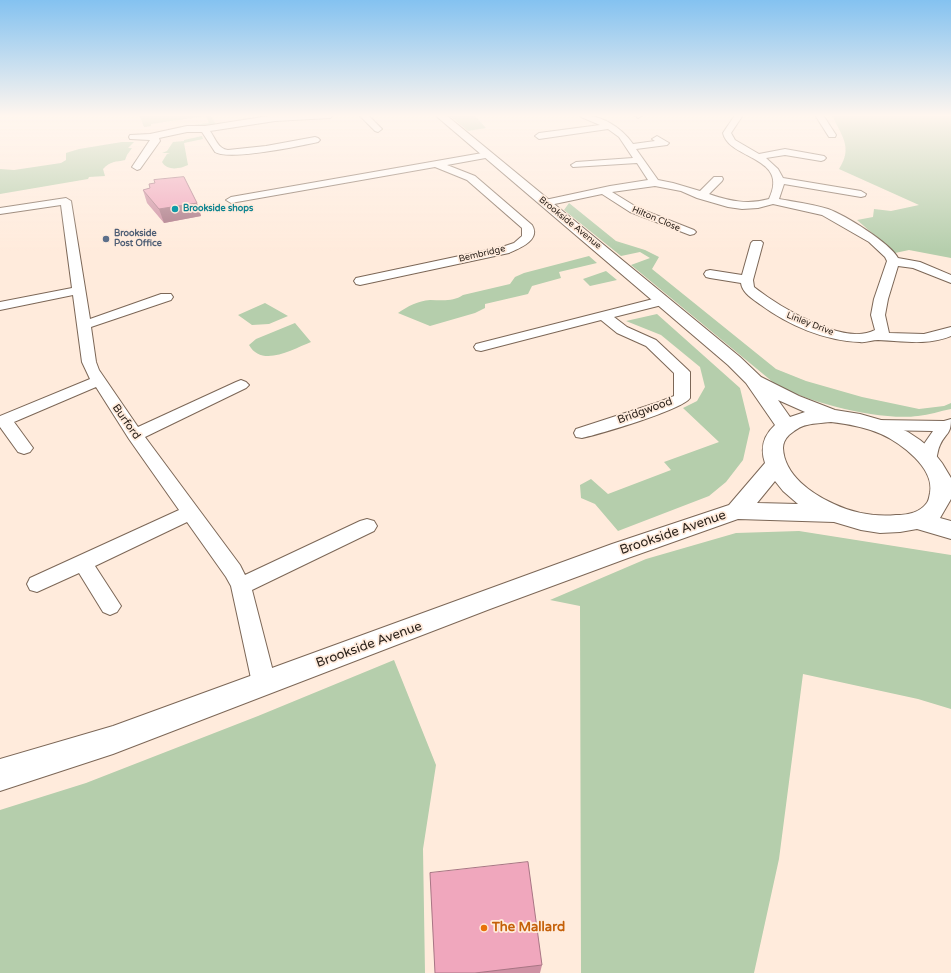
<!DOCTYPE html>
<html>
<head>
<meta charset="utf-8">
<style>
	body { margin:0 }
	canvas { display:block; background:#ffebdc }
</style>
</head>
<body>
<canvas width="951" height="973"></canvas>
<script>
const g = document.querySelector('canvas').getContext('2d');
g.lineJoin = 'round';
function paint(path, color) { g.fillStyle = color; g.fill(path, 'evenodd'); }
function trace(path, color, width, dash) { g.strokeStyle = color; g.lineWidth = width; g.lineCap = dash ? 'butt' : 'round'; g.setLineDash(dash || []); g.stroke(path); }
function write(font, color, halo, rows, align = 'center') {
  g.font = font + ' "Varela Round",sans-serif'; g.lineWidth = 3.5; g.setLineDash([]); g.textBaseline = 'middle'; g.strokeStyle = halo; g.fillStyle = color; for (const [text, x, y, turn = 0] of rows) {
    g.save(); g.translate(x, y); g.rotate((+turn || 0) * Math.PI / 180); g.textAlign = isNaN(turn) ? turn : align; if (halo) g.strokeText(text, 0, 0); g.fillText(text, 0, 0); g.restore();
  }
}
paint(new Path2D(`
	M 139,115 L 210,115 L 216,124 C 208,126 195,130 187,126 L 209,123 L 206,116 L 151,124 L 151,126 L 144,127 Z
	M 449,115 L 474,115 L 486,128 L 468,131 Z
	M 832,115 L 951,115 L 951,258 L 909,250 L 895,253 L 857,220 L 873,217 L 874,209 L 891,211 L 919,205 L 839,169 C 853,147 842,137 832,115 Z
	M 202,136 L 203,139 L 184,143 L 188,165 C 180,169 167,171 162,162 L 167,154 L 170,153 L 162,153 L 167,151 L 173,142 L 184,141 L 184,140 Z
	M 122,142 L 134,142 L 128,148 L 132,148 L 127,155 L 125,160 C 116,162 110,161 103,169 L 105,176 L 89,177 L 88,179 L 0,194 L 0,169 L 14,170 L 61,163 L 66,160 L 66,153 L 79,149 Z
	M 569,203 L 616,241 L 645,250 L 659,257 L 652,269 L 776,369 L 806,381 L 862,397 L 919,409 L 944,406 L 951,403 L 951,409 C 940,411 929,415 918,416 C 880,421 807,403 774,383 L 631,265 L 650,258 L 640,252 L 621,256 L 564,210 Z
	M 589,256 L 597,263 L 559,272 L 561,278 L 532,286 L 528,294 L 485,304 L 485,308 L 475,313 L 430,326 L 398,313 C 408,306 418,301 430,300 C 442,300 453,302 463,295 L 510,284 L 515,277 L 524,273 Z
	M 606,271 L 617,280 L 590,286 L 583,279 Z
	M 265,303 L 288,316 L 269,324 L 252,325 L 238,315 Z
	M 657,314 L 740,388 L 750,429 L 743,460 L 726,482 L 709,496 L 618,531 L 595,504 L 581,498 L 580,485 L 591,479 L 608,494 L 671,470 L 664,462 L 719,442 L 683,408 L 697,401 L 705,387 L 700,367 L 661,335 L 626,321 Z
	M 295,323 L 311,342 C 293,349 262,368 249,345 L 256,339 Z
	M 799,531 L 951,555 L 951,709 L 918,699 L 803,674 L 779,859 L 754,973 L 581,973 L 580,606 L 550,600 L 646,559 L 736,533 Z
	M 394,660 L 436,765 L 423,849 L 425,973 L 0,973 L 0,810 L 86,783 L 258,716 Z`), '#b5ceac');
const street = new Path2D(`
	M 275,115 L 334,115 L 330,118 L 275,121 L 210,131 C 215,138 218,149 228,150 L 266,146 L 315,137 L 318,138 L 320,140 L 318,142 C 300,146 229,161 215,152 L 202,132 L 187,132 L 159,138 L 160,141 L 140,169 L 137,170 L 132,167 L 150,140 L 130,139 L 129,137 L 130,135 L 150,134 L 187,126 L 205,126 Z
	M 359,115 L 368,115 L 382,129 L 378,132 L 375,131 Z
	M 580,115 C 602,115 621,127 633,144 L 655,141 L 652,139 L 657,136 L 669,143 L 667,145 L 636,149 L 658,180 L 673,183 L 700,191 L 714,177 L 722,177 L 723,179 L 722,181 L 709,194 C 729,201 748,205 769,199 C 790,156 729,160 723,133 L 735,115 L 743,115 L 731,133 L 735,140 L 759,154 L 785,149 L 824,156 L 826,158 L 824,160 L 821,161 L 785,155 L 766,158 L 778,169 L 783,178 L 861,191 L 866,194 L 865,196 L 861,197 L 784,184 L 779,199 C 795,202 812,204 828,209 C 845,215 890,243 898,258 L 920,262 L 951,275 L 951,283 L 913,268 L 898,266 L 888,299 L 885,315 L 889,333 L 924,334 L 951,327 L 951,336 C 927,346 903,341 878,340 C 872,340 866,343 860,342 C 825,341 788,325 761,305 C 753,299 742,293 741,283 L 710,278 L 706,277 L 704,274 L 706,271 L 710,270 L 742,275 L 751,243 L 753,241 L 761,241 L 763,243 L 753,280 L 754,287 C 778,306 844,347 875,330 L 871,315 L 874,299 L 887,261 L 885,257 L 869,242 L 822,215 L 773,204 L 758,208 L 742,209 L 728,207 L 697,198 L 681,191 L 655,186 L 612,192 L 638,208 L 694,230 L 696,232 L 694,234 L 690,235 L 630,212 L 602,194 L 545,206 L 541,205 L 540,203 L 541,201 L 545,200 L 610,186 L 648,180 L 637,163 L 573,167 L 571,165 L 576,162 L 633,158 L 619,137 L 608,129 L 539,139 L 535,136 L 539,133 L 600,125 L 581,117 Z
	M 634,115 L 643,115 L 638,118 Z
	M 815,115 L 823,115 L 836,135 L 835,137 L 829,137 Z
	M 488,152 L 493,155 L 491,157 L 447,165 L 475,176 L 532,225 C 541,240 520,248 509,253 L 360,285 L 356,284 L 354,281 L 356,278 L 502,247 L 514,243 L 522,236 L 522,228 L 467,180 L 435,167 L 231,203 L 226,200 L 231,197 Z
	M 66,198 L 71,201 L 90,319 L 161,294 L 171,294 L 173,297 L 171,300 L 91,327 L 96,362 L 99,370 L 138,427 L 236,382 L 241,380 L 246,382 L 249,385 L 246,388 L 145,437 L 240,565 L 245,575 L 360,521 L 367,519 L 374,521 L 377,526 L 374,531 L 252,590 L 276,683 L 272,690 L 264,693 L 256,690 L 252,683 L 231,586 L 226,577 L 187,522 L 95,566 L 121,606 L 117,612 L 110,615 L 103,612 L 79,573 L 37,592 L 30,590 L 27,584 L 30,578 L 179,510 L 129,439 L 96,387 L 14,422 L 33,448 L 30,452 L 24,454 L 18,452 L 0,427 L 0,416 L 90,379 L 82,362 L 73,295 L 0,310 L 0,302 L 72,288 L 61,205 L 0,214 L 0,208 Z
	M 661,297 L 666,298 L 668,301 L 666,304 L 614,317 L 627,327 L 656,340 L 687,369 L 690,372 L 690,398 C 682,410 600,434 582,438 L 576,437 L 574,433 L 576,429 L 659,402 L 674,396 L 674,373 L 646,346 L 617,333 L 601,320 L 481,351 L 476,350 L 474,347 L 476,344 Z
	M 951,419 C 951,435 946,432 940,445 C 937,451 938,457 934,463 L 928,465 L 922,463 L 919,459 L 924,444 L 933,431 L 876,430 L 870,429 L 868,425 L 870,421 L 876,420 L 944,421 Z`);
const secondary = new Path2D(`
	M 435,115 L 446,115 L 740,357 L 761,377 L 799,396 L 835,410 L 860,414 L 881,420 L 908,432 L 920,440 L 931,449 L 942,463 L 951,478 L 951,499 L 940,518 L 951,521 L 951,539 L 917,529 L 900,532 L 880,533 L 861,530 L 834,522 L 738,519 L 628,558 L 490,609 L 113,754 L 0,791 L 0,759 L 113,726 L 612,544 L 729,505 L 765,463 C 760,448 763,436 775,425 L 746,383 L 728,365 ZM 778,400 L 805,412 L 790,417 ZM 831,422 C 848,424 865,427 881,434 C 901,443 935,468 930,493 C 929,497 929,501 926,504 C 919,513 906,515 896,515 C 875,517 853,513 834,504 C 812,494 784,475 783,448 C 783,443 785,439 789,435 C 794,431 800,426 807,425 C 815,423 823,423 831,422 ZM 775,481 L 783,491 L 798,504 L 757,503 Z`);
trace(street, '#7c6757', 2);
trace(secondary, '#7c6757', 2);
paint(street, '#fff');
paint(secondary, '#fff');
paint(new Path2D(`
	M 150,188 L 197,203 L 201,216 L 164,223 L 147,203 L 143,190 Z
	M 542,965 L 540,973 L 435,973 Z`), '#ce90a3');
paint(new Path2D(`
	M 197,203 L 201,216 L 164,223 L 159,209 Z`), '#a87584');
const building = new Path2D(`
	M 184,177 L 197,203 L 159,209 L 143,190 L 150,188 L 149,184 L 155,183 L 154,180 Z
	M 528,862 L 542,965 L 475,973 L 435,973 L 430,873 Z`);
paint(building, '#f0a7bd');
trace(building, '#a87584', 1);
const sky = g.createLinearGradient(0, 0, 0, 251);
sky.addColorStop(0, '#84c2f0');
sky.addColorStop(0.46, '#fff6ef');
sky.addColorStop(1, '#fff6ef00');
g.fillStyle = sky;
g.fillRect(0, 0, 951, 251);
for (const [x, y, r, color] of [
	[175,209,4,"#0f9aa8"],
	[106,239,4,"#5c6f8a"],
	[484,928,4,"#e8710a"]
]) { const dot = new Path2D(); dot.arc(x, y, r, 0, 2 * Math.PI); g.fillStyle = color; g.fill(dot); trace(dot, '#ffebdc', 1.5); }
write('bold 9px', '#0d838f', '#ffebdc', [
	["Brookside shops",183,209]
], 'left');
write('9px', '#2b221b', '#ffebdc', [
	["Hilton Close",656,219,23],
	["Brookside Avenue",570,223,39],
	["Bembridge",482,254,-13],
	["Linley Drive",810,324,21]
]);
write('bold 9px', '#4e5e75', '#ffebdc', [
	["Brookside",114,234],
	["Post Office",114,244]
], 'left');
write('11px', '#2b221b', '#ffebdc', [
	["Bridgwood",645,411,-20],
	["Burford",126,422,55]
]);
write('13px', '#2b221b', '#ffebdc', [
	["Brookside Avenue",673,533,-19],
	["Brookside Avenue",369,645,-20]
]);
write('bold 13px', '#c56008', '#ffebdc', [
	["The Mallard",492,928]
], 'left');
</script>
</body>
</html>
